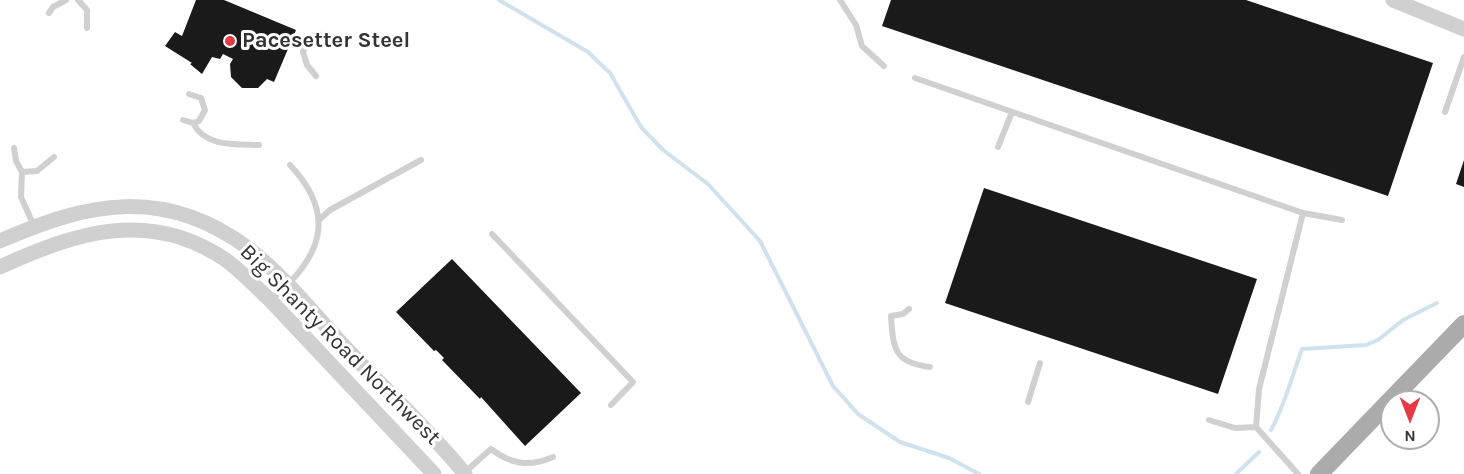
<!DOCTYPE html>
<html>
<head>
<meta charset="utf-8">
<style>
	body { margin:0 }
	#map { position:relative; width:1464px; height:474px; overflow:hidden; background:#fff; font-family:Karla,sans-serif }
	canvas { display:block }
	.north { position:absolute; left:1380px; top:390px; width:60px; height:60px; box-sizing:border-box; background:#fff; border:2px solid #adadad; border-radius:50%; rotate:180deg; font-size:16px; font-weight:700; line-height:24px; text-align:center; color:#333 }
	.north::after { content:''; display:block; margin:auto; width:21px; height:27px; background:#e63946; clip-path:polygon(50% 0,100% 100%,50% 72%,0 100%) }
</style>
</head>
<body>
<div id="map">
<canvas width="1464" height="474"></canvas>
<div class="north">N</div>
</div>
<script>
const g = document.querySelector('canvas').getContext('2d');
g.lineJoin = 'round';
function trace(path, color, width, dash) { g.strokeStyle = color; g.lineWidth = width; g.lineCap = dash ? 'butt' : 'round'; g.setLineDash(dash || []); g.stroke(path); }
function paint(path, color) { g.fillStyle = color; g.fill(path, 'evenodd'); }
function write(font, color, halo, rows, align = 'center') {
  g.font = font + ' Karla,sans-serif'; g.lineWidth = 6; g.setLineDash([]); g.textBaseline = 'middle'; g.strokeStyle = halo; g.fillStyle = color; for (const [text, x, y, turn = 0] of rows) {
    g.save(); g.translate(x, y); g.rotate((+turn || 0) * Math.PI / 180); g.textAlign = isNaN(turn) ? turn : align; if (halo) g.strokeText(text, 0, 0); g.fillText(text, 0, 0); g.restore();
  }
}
trace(new Path2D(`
	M 499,0 L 588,52 L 610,73 L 641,127 L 663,150 L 708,184 L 760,241 L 833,386 L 858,414 L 900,442 L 949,458 L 979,474
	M 1271,430 C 1285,405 1292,376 1302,349 L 1366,345 L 1378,340 L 1403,320 L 1437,303
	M 1236,474 L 1259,452`), '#cfe2ee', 4);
paint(new Path2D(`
	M 196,0 L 224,0 L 296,30 L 274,82 L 267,79 L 258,88 L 242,88 L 231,77 L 230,64 L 233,59 L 223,54 L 220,59 L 212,57 L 202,74 L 190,64 L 192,63 L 165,46 L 175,32 L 182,36 Z
	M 891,0 L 1246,0 L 1433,63 L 1388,196 L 882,26 Z
	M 1464,160 L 1464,187 L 1456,184 Z
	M 984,188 L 1257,279 L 1218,394 L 945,303 Z
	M 452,259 L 581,393 L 525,446 L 481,397 L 480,399 L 442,360 L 444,358 L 436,350 L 434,351 L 396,312 Z`), '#1a1a1a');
trace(new Path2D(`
	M 78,0 L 87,10 L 87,28
	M 840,0 L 856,25 L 862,46 L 884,66
	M 49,13 L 53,7 L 66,0
	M 316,76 L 307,65 L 303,52 C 312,30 324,30 342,44
	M 915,78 L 1303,213
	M 1445,112 L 1464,57
	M 183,120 L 193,123 L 199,121 L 205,110 L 201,98 L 189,94
	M 193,123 C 205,147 235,144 259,145
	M 998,147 L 1012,112
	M 14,148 L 16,161 L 22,172
	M 319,220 L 330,210 L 421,160
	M 34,226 L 21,197 L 22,172 L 37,171 L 54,157
	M 492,234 L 633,382 L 611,405
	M 271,300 C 320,259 339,217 290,165
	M 909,309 L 903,314 L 891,316 C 893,350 895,363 930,367
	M 1028,402 L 1040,363
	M 1209,420 L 1235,428 L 1256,427 L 1298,474
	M 1256,427 L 1259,389 L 1303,213 L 1342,220
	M 464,473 L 491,449 C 512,465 530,467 553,457`), '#d0d0d0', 6);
trace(new Path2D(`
	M 1393,0 L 1464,29
	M 0,241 C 88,202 164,186 248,248 C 283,275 313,313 343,345 C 383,388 428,428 465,474
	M 0,267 C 76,232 150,208 226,260 C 242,272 256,287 270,300 L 434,474`), '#d0d0d0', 15);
trace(new Path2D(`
	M 1319,474 L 1464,324`), '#ababab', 18);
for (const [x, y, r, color] of [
	[230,41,6,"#e63946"]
]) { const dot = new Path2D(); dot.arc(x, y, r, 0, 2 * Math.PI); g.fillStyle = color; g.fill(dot); trace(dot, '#fff', 2); }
write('bold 22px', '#333', '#fff', [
	["Pacesetter Steel",242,41]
], 'left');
write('22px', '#333', '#fff', [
	["Big Shanty Road Northwest",340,345,45]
]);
</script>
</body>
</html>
